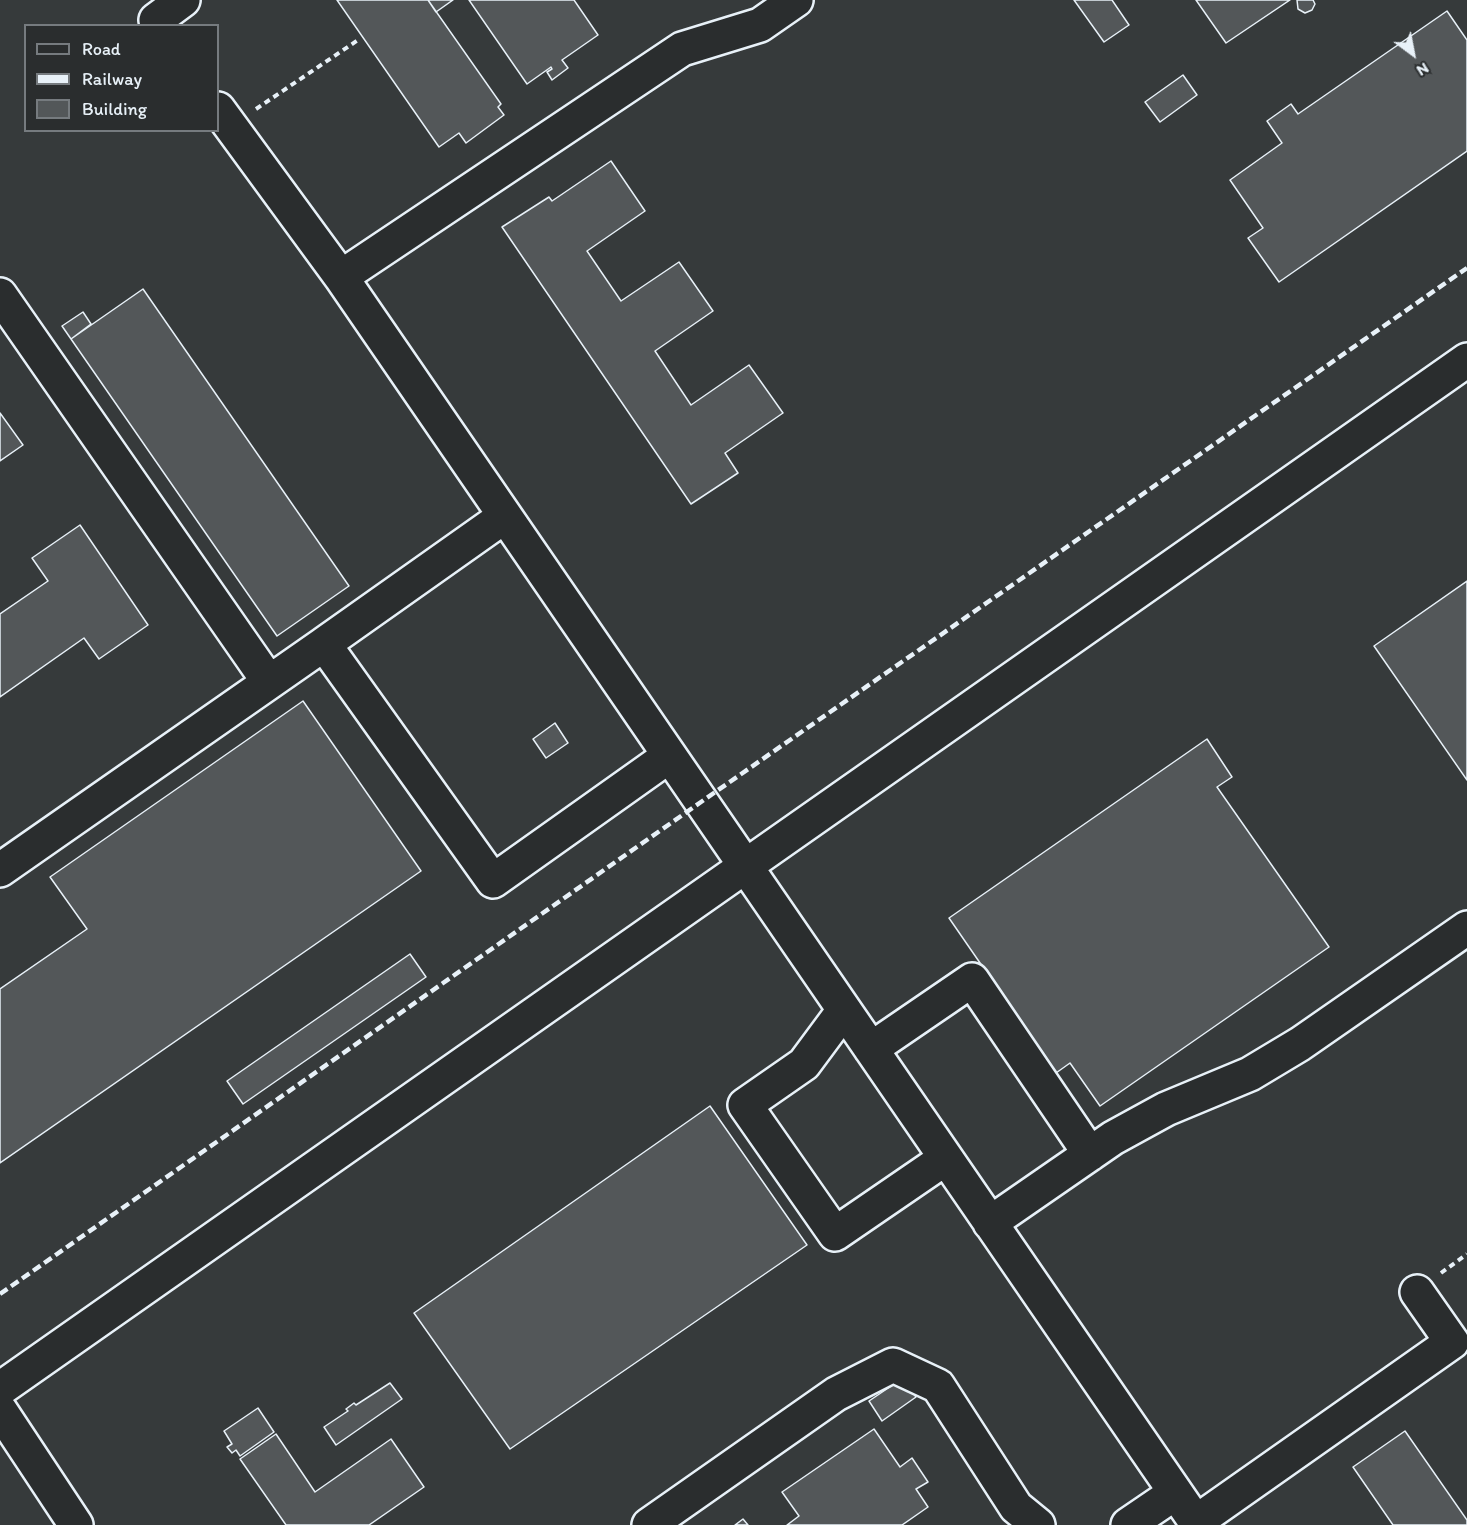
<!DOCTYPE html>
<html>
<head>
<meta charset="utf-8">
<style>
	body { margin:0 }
	#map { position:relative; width:1467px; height:1525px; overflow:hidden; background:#2a2d2e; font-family:Itim,sans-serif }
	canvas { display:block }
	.legend { position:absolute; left:24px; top:24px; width:195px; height:108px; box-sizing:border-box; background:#2a2d2e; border:2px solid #767b7f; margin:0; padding:8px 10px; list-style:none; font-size:18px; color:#e8f1f8 }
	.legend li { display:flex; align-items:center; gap:12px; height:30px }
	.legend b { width:30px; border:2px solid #767b7f }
	.north { position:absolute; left:1383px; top:24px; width:60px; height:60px; -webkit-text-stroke:4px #2a2d2e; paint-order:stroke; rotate:148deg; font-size:16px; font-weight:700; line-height:24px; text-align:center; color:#e8f1f8 }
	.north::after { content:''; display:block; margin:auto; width:21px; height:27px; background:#e8f1f8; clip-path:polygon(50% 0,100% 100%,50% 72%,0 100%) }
</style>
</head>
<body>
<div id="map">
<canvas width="1467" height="1525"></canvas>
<ul class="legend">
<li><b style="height:8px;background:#2a2d2e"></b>Road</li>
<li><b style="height:8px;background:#e8f1f8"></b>Railway</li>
<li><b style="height:16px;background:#535759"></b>Building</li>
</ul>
<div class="north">N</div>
</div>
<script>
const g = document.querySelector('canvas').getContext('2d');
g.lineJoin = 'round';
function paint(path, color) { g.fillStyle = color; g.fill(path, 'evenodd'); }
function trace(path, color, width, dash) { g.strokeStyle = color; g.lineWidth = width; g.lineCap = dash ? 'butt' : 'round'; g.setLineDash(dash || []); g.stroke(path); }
paint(new Path2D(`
	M 0,0 L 1467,0 L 1467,1525 L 0,1525 ZM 26,26 L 218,26 L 218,130 L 26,130 Z`), '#363a3b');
const building = new Path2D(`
	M 337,0 L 428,0 L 501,104 L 498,107 L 504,115 L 466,143 L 459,133 L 439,147 Z
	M 428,0 L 453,0 L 436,12 Z
	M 469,0 L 574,0 L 598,35 L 562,60 L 568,68 L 552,80 L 547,72 L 552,69 L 551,67 L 527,84 Z
	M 1074,0 L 1112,0 L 1129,25 L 1104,42 Z
	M 1196,0 L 1290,0 L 1226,43 Z
	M 1297,0 L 1313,0 L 1315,4 L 1312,10 L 1305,13 L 1298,9 Z
	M 1447,11 L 1467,40 L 1467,151 L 1279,282 L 1248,238 L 1263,228 L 1230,180 L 1282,143 L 1267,121 L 1291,104 L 1298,114 Z
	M 1183,75 L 1197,95 L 1160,122 L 1145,102 Z
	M 611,161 L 645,211 L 587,251 L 621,301 L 679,262 L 713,311 L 655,351 L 691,405 L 749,365 L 783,413 L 725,453 L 738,473 L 691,504 L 502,227 L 549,197 L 552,201 Z
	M 143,289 L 349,586 L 277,636 L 71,339 Z
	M 83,312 L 91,324 L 71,339 L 62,326 Z
	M 0,413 L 23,445 L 0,461 Z
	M 80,525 L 148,625 L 99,659 L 84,638 L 0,697 L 0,614 L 48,581 L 32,558 Z
	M 1467,581 L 1467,780 L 1374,646 Z
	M 303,701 L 421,871 L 0,1163 L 0,989 L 87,929 L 50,877 Z
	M 555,723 L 568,743 L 546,758 L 533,739 Z
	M 1207,739 L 1232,777 L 1217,787 L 1329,947 L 1100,1106 L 1070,1063 L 1056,1073 L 949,918 Z
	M 410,954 L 426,977 L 243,1104 L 227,1081 Z
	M 710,1106 L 807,1245 L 510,1449 L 414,1313 Z
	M 903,1378 L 916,1397 L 882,1421 L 869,1401 Z
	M 390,1383 L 402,1399 L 336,1445 L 324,1427 L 348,1411 L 346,1409 L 354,1403 L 356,1405 Z
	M 258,1408 L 274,1432 L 240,1456 L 236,1450 L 232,1453 L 227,1447 L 232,1444 L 224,1431 Z
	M 874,1429 L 900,1467 L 912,1458 L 928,1482 L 916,1489 L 928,1507 L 902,1525 L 787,1525 L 799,1516 L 782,1492 Z
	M 1405,1431 L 1467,1520 L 1467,1525 L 1393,1525 L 1353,1467 Z
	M 276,1434 L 315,1492 L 391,1439 L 424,1487 L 369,1525 L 286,1525 L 240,1459 Z
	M 743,1519 L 748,1525 L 735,1525 Z`);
paint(building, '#535759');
trace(building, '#e8f1f8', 1.5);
const minor = new Path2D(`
	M 156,20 L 183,0
	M 218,109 L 341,277 L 1198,1525
	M 341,277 L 682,49 L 760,25 L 796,0
	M 0,295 L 269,682
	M 505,516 L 324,644 L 493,881 L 669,756
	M 0,870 L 324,644
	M 844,1010 L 804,1064 L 745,1105 L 835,1234 L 946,1158
	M 871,1049 L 972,980 L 1090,1154
	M 990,1223 L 1113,1138 L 1166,1109 L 1250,1074 L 1300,1044 L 1467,928
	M 0,1389 L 1467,360
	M 0,1410 L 76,1525
	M 1196,1522 L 1452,1342 L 1417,1292
	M 649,1525 L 836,1394 L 893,1365 L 938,1386 L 1016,1507 L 1038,1525
	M 1128,1525 L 1175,1493`);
trace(minor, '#e8f1f8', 38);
trace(new Path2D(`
	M 256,109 L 358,40
	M 1441,1273 L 1467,1254`), '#e8f1f8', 4, [6, 4.5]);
trace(minor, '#2a2d2e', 33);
trace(new Path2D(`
	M 0,1294 L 701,802 L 1467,268`), '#e8f1f8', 4.5, [9, 4.5]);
</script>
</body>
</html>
